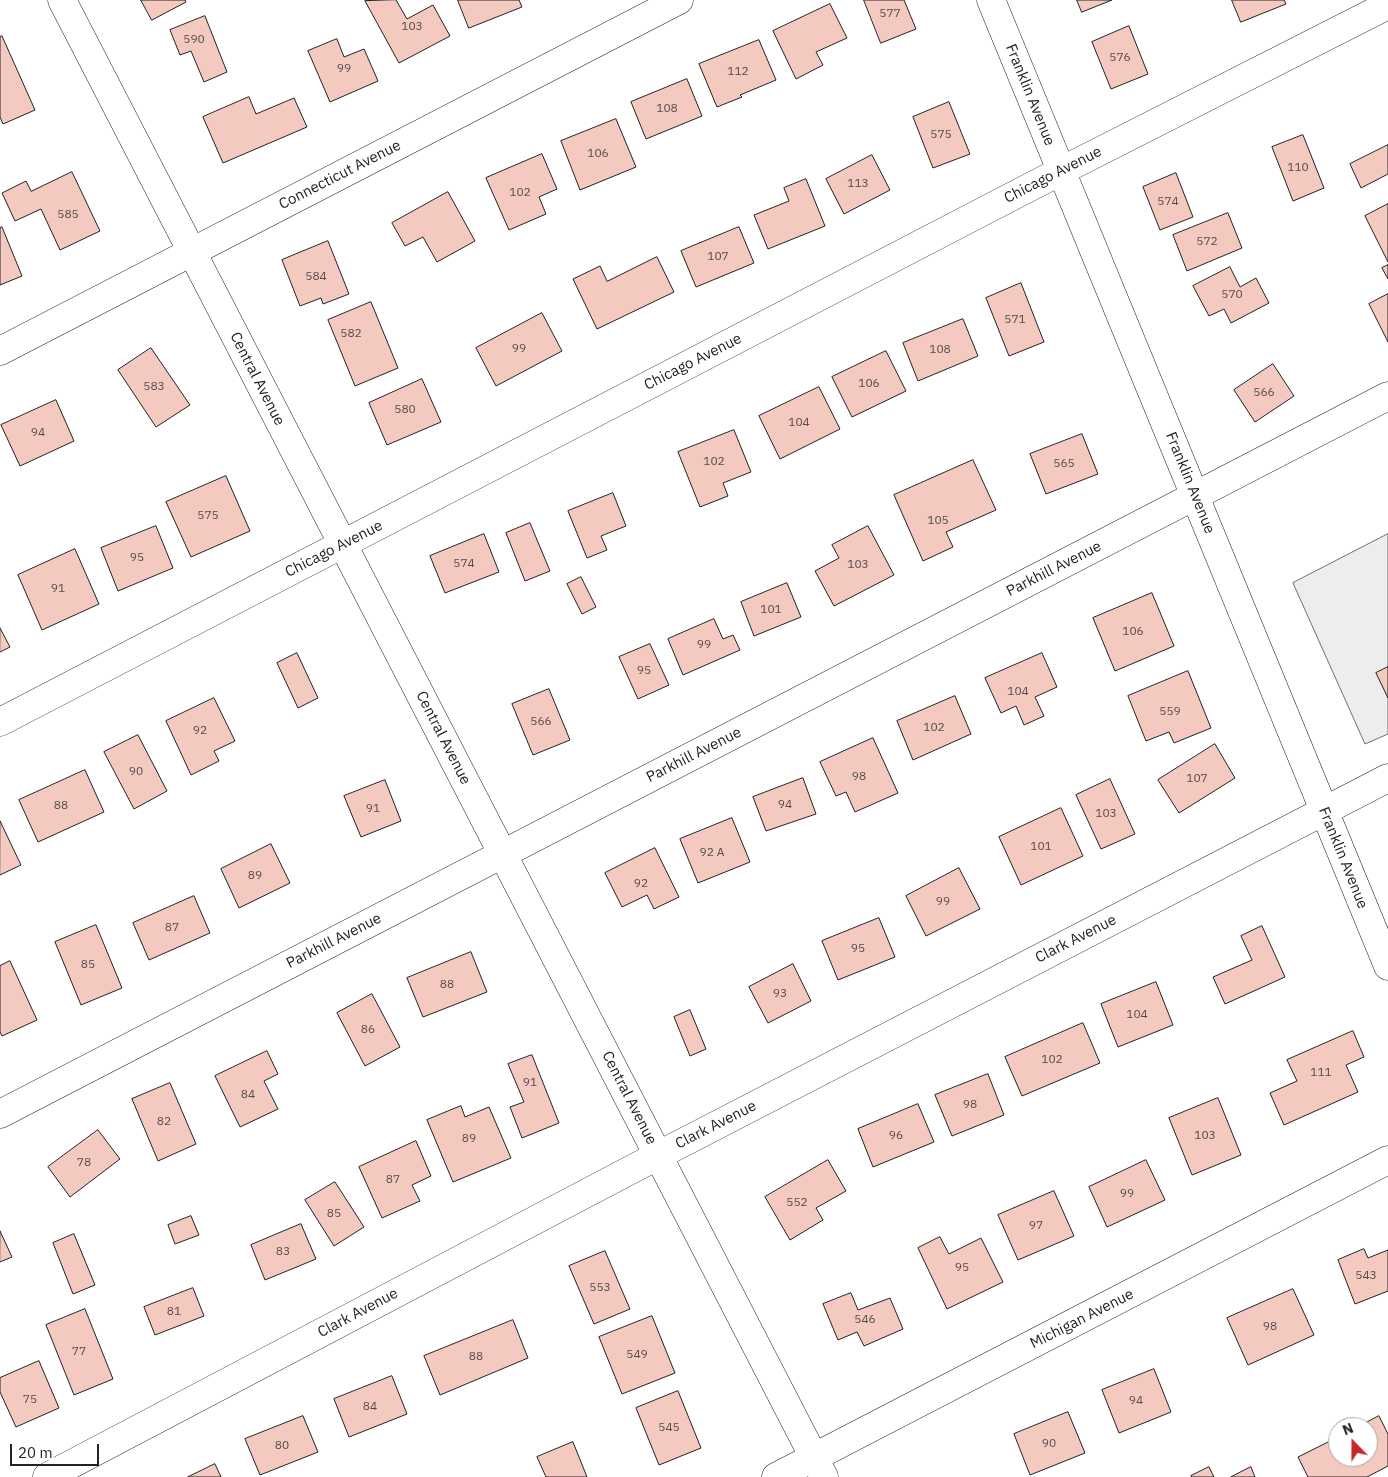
<!DOCTYPE html>
<html>
<head>
<meta charset="utf-8">
<style>
	body { margin:0 }
	#map { position:relative; width:1388px; height:1477px; overflow:hidden; background:#fff; font-family:"IBM Plex Sans",sans-serif }
	canvas { display:block }
	.north { position:absolute; left:1328px; top:1417px; width:50px; height:50px; box-sizing:border-box; background:#fff; border:1px solid #a7a7a7; border-radius:50%; rotate:338deg; font-size:14px; font-weight:700; line-height:20px; text-align:center; color:#222 }
	.north::after { content:''; display:block; margin:auto; width:18px; height:22px; background:#c62828; clip-path:polygon(50% 0,100% 100%,50% 72%,0 100%) }
	.scale { position:absolute; left:10px; top:1444px; width:89px; height:22px; box-sizing:border-box; border:2px solid #222; border-top:0; padding-left:6px; font-size:15px; line-height:18px; white-space:nowrap; color:#222; -webkit-text-stroke:4px #fff; paint-order:stroke }
</style>
</head>
<body>
<div id="map">
<canvas width="1388" height="1477"></canvas>
<div class="north">N</div>
<div class="scale">20 m</div>
</div>
<script>
const g = document.querySelector('canvas').getContext('2d');
g.lineJoin = 'round';
function paint(path, color) { g.fillStyle = color; g.fill(path, 'evenodd'); }
function trace(path, color, width, dash) { g.strokeStyle = color; g.lineWidth = width; g.lineCap = dash ? 'butt' : 'round'; g.setLineDash(dash || []); g.stroke(path); }
function write(font, color, halo, rows, align = 'center') {
  g.font = font + ' "IBM Plex Sans",sans-serif'; g.lineWidth = 4; g.setLineDash([]); g.textBaseline = 'middle'; g.strokeStyle = halo; g.fillStyle = color; for (const [text, x, y, turn = 0] of rows) {
    g.save(); g.translate(x, y); g.rotate((+turn || 0) * Math.PI / 180); g.textAlign = isNaN(turn) ? turn : align; if (halo) g.strokeText(text, 0, 0); g.fillText(text, 0, 0); g.restore();
  }
}
const parking = new Path2D(`
	M 1388,534 L 1388,734 L 1365,744 L 1293,583 Z`);
paint(parking, '#ededed');
trace(parking, '#6f6f6f', 1);
const building = new Path2D(`
	M 141,0 L 185,0 L 186,2 L 152,20 Z
	M 396,0 L 407,19 L 433,5 L 450,36 L 399,63 L 365,1 Z
	M 458,0 L 519,0 L 522,7 L 469,28 Z
	M 864,0 L 904,0 L 916,29 L 881,43 Z
	M 1077,0 L 1112,0 L 1082,12 Z
	M 1232,0 L 1284,0 L 1286,4 L 1241,22 Z
	M 830,4 L 847,38 L 816,52 L 823,65 L 796,79 L 773,31 Z
	M 205,16 L 227,72 L 204,82 L 191,51 L 180,55 L 170,30 Z
	M 1129,26 L 1148,74 L 1111,89 L 1092,42 Z
	M 2,36 L 35,110 L 3,124 L 0,117 L 0,37 Z
	M 337,39 L 344,57 L 364,49 L 378,81 L 330,102 L 308,51 Z
	M 759,40 L 776,80 L 740,95 L 742,97 L 717,107 L 699,64 Z
	M 687,79 L 702,116 L 646,139 L 631,102 Z
	M 249,97 L 256,114 L 294,98 L 307,127 L 223,163 L 203,117 Z
	M 949,102 L 970,154 L 933,168 L 913,117 Z
	M 616,119 L 636,167 L 580,190 L 561,141 Z
	M 1303,135 L 1324,188 L 1293,201 L 1272,147 Z
	M 1388,145 L 1388,174 L 1361,188 L 1350,164 Z
	M 542,154 L 557,189 L 539,197 L 546,214 L 509,230 L 486,178 Z
	M 872,155 L 890,190 L 844,214 L 826,179 Z
	M 72,172 L 100,231 L 60,250 L 41,209 L 15,221 L 2,193 L 26,181 L 31,191 Z
	M 1176,173 L 1193,217 L 1160,230 L 1143,187 Z
	M 806,179 L 825,226 L 768,249 L 754,215 L 789,201 L 784,188 Z
	M 448,192 L 475,241 L 437,262 L 423,237 L 405,246 L 392,223 Z
	M 1388,204 L 1388,262 L 1365,216 Z
	M 1228,213 L 1242,248 L 1187,271 L 1173,235 Z
	M 2,227 L 22,276 L 0,285 L 0,228 Z
	M 739,227 L 754,263 L 696,287 L 681,251 Z
	M 328,241 L 349,294 L 323,304 L 321,298 L 300,306 L 282,260 Z
	M 657,257 L 674,292 L 597,329 L 573,279 L 600,266 L 607,281 Z
	M 1388,265 L 1388,279 L 1382,268 Z
	M 1230,267 L 1240,287 L 1256,278 L 1269,303 L 1231,323 L 1224,309 L 1209,316 L 1193,286 Z
	M 1021,283 L 1044,342 L 1009,356 L 986,298 Z
	M 1388,294 L 1388,342 L 1369,304 Z
	M 371,302 L 398,368 L 355,386 L 328,320 Z
	M 542,313 L 562,351 L 496,386 L 476,348 Z
	M 963,319 L 978,356 L 918,381 L 903,343 Z
	M 151,348 L 190,405 L 156,427 L 118,370 Z
	M 886,351 L 906,391 L 852,417 L 832,377 Z
	M 1273,364 L 1294,396 L 1255,422 L 1234,390 Z
	M 422,379 L 441,422 L 387,445 L 369,403 Z
	M 819,387 L 840,429 L 780,459 L 759,416 Z
	M 56,400 L 74,441 L 20,466 L 1,425 Z
	M 734,430 L 751,472 L 723,483 L 728,496 L 700,507 L 678,452 Z
	M 1082,434 L 1098,474 L 1046,494 L 1030,454 Z
	M 973,460 L 996,510 L 946,532 L 953,547 L 923,561 L 894,495 Z
	M 226,476 L 250,531 L 191,557 L 166,502 Z
	M 613,493 L 626,526 L 601,536 L 607,550 L 587,558 L 568,511 Z
	M 530,523 L 550,571 L 525,581 L 506,533 Z
	M 156,526 L 173,568 L 118,591 L 101,548 Z
	M 868,526 L 894,575 L 834,606 L 815,571 L 839,558 L 832,545 Z
	M 484,534 L 499,572 L 445,593 L 430,556 Z
	M 75,549 L 99,604 L 42,630 L 18,575 Z
	M 581,577 L 596,607 L 582,614 L 567,584 Z
	M 787,583 L 801,617 L 754,636 L 741,602 Z
	M 1152,593 L 1174,646 L 1115,671 L 1093,618 Z
	M 714,619 L 723,639 L 733,635 L 740,650 L 683,675 L 668,639 Z
	M 0,628 L 10,647 L 0,652 Z
	M 650,644 L 669,685 L 638,699 L 619,657 Z
	M 297,653 L 318,698 L 298,708 L 277,663 Z
	M 1042,653 L 1057,687 L 1035,697 L 1044,716 L 1024,725 L 1016,706 L 1001,713 L 985,678 Z
	M 1388,667 L 1388,698 L 1376,673 Z
	M 1188,671 L 1211,728 L 1174,743 L 1169,732 L 1146,741 L 1128,696 Z
	M 549,689 L 570,740 L 533,755 L 512,704 Z
	M 955,696 L 971,734 L 913,760 L 897,721 Z
	M 214,698 L 235,741 L 214,751 L 219,761 L 191,775 L 166,721 Z
	M 138,735 L 167,791 L 134,809 L 104,752 Z
	M 873,738 L 898,793 L 855,812 L 846,792 L 836,796 L 820,762 Z
	M 1215,744 L 1235,778 L 1179,813 L 1158,780 Z
	M 85,770 L 104,812 L 38,842 L 19,800 Z
	M 803,778 L 816,814 L 766,831 L 753,797 Z
	M 1110,779 L 1135,834 L 1101,849 L 1076,795 Z
	M 385,780 L 401,821 L 361,837 L 344,796 Z
	M 1061,808 L 1083,856 L 1021,885 L 999,837 Z
	M 732,818 L 750,862 L 698,883 L 680,839 Z
	M 0,821 L 21,865 L 0,875 Z
	M 271,844 L 290,883 L 239,908 L 221,869 Z
	M 655,848 L 679,897 L 654,909 L 647,895 L 622,907 L 605,873 Z
	M 959,868 L 980,909 L 926,936 L 906,896 Z
	M 194,896 L 210,933 L 149,960 L 133,923 Z
	M 879,918 L 895,957 L 838,980 L 822,941 Z
	M 96,925 L 122,988 L 81,1005 L 55,942 Z
	M 1262,926 L 1285,977 L 1225,1004 L 1213,977 L 1252,960 L 1241,936 Z
	M 471,952 L 487,992 L 423,1017 L 407,978 Z
	M 10,961 L 37,1020 L 2,1036 L 0,1032 L 0,966 Z
	M 793,964 L 811,1001 L 768,1023 L 749,987 Z
	M 1156,982 L 1173,1025 L 1118,1047 L 1101,1004 Z
	M 372,994 L 400,1047 L 365,1066 L 337,1013 Z
	M 690,1010 L 706,1049 L 690,1056 L 674,1017 Z
	M 1083,1023 L 1100,1063 L 1022,1096 L 1005,1057 Z
	M 1353,1031 L 1364,1057 L 1346,1065 L 1358,1092 L 1284,1125 L 1270,1093 L 1297,1081 L 1287,1060 Z
	M 267,1051 L 278,1074 L 264,1081 L 278,1109 L 240,1127 L 215,1076 Z
	M 532,1055 L 559,1123 L 522,1138 L 510,1107 L 524,1102 L 508,1064 Z
	M 988,1074 L 1004,1115 L 952,1136 L 935,1095 Z
	M 170,1083 L 196,1144 L 158,1161 L 132,1099 Z
	M 1218,1098 L 1241,1155 L 1192,1175 L 1169,1118 Z
	M 918,1104 L 934,1142 L 873,1167 L 858,1129 Z
	M 461,1106 L 465,1117 L 489,1107 L 511,1158 L 453,1182 L 427,1120 Z
	M 98,1130 L 120,1159 L 70,1197 L 48,1167 Z
	M 416,1141 L 431,1176 L 412,1185 L 420,1201 L 382,1218 L 359,1167 Z
	M 828,1160 L 846,1191 L 816,1208 L 823,1220 L 790,1240 L 765,1197 Z
	M 1146,1160 L 1165,1200 L 1107,1227 L 1089,1187 Z
	M 335,1182 L 364,1227 L 334,1246 L 305,1200 Z
	M 1054,1191 L 1074,1236 L 1018,1260 L 998,1215 Z
	M 191,1216 L 199,1235 L 175,1244 L 168,1225 Z
	M 301,1224 L 316,1259 L 265,1280 L 251,1245 Z
	M 0,1231 L 12,1257 L 0,1262 Z
	M 74,1234 L 95,1285 L 73,1294 L 53,1243 Z
	M 940,1237 L 949,1254 L 981,1238 L 1003,1282 L 947,1309 L 918,1248 Z
	M 1364,1249 L 1368,1258 L 1388,1250 L 1388,1291 L 1355,1304 L 1338,1260 Z
	M 605,1251 L 630,1309 L 594,1324 L 569,1266 Z
	M 193,1288 L 204,1316 L 155,1335 L 144,1307 Z
	M 1293,1289 L 1314,1335 L 1248,1365 L 1227,1318 Z
	M 851,1293 L 858,1310 L 890,1298 L 903,1329 L 864,1346 L 857,1332 L 838,1340 L 823,1304 Z
	M 85,1309 L 113,1379 L 74,1395 L 46,1325 Z
	M 652,1316 L 675,1373 L 622,1394 L 599,1337 Z
	M 513,1320 L 528,1358 L 440,1395 L 424,1356 Z
	M 39,1361 L 59,1408 L 16,1427 L 0,1392 L 0,1378 Z
	M 1154,1369 L 1171,1412 L 1119,1433 L 1102,1390 Z
	M 392,1376 L 407,1414 L 349,1437 L 334,1399 Z
	M 678,1391 L 701,1448 L 659,1465 L 636,1408 Z
	M 1068,1412 L 1085,1453 L 1030,1475 L 1014,1434 Z
	M 303,1416 L 318,1452 L 260,1475 L 245,1439 Z
	M 1379,1416 L 1388,1434 L 1388,1466 L 1367,1477 L 1308,1477 L 1298,1457 L 1338,1437 L 1338,1457 L 1368,1457 L 1368,1427 L 1358,1427 Z
	M 573,1442 L 587,1477 L 546,1477 L 537,1457 Z
	M 215,1464 L 221,1477 L 188,1477 Z
	M 1209,1467 L 1214,1477 L 1192,1477 L 1191,1476 Z
	M 1251,1467 L 1255,1477 L 1231,1477 Z`);
paint(building, '#f3c9c0');
trace(building, '#222', 1);
const minor = new Path2D(`
	M 62,0 L 824,1477
	M 991,0 L 1388,966
	M 0,351 L 679,0
	M 0,722 L 1061,171 L 1388,5
	M 0,1114 L 1388,396
	M 47,1477 L 659,1155 L 1388,778
	M 776,1477 L 1388,1160`);
trace(minor, '#222', 29);
trace(minor, '#fff', 28);
write('12px', '#564c4a', null, [
	["577",890,14],
	["103",412,27],
	["590",194,40],
	["576",1120,58],
	["99",344,69],
	["112",738,72],
	["108",667,109],
	["575",941,135],
	["106",598,154],
	["110",1298,168],
	["113",858,184],
	["102",520,193],
	["574",1168,202],
	["585",68,215],
	["572",1207,242],
	["107",718,257],
	["584",316,277],
	["570",1232,295],
	["571",1015,320],
	["582",351,334],
	["99",519,349],
	["108",940,350],
	["106",869,384],
	["583",154,387],
	["566",1264,393],
	["580",405,410],
	["104",799,423],
	["94",38,433],
	["102",714,462],
	["565",1064,464],
	["575",208,516],
	["105",938,521],
	["95",137,558],
	["574",464,564],
	["103",858,565],
	["91",58,589],
	["101",771,610],
	["106",1133,632],
	["99",704,645],
	["95",644,671],
	["104",1018,692],
	["559",1170,712],
	["566",541,722],
	["102",934,728],
	["92",200,731],
	["90",136,772],
	["98",859,777],
	["107",1197,779],
	["94",785,805],
	["88",61,806],
	["91",373,809],
	["103",1106,814],
	["101",1041,847],
	["92 A",712,853],
	["89",255,876],
	["92",641,884],
	["99",943,902],
	["87",172,928],
	["95",858,949],
	["85",88,965],
	["88",447,985],
	["93",780,994],
	["104",1137,1015],
	["86",368,1030],
	["102",1052,1060],
	["111",1321,1073],
	["91",530,1083],
	["84",248,1095],
	["98",970,1105],
	["82",164,1122],
	["96",896,1136],
	["103",1205,1136],
	["89",469,1139],
	["78",84,1163],
	["87",393,1180],
	["99",1127,1194],
	["552",797,1203],
	["85",334,1214],
	["97",1036,1226],
	["83",283,1252],
	["95",962,1268],
	["543",1366,1276],
	["553",600,1288],
	["81",174,1312],
	["546",865,1320],
	["98",1270,1327],
	["77",79,1352],
	["549",637,1355],
	["88",476,1357],
	["75",30,1400],
	["94",1136,1401],
	["84",370,1407],
	["545",669,1428],
	["90",1049,1444],
	["80",282,1446]
]);
write('15px', '#222', '#fff', [
	["Franklin Avenue",1030,95,68],
	["Connecticut Avenue",340,175,-27],
	["Chicago Avenue",1053,175,-27],
	["Chicago Avenue",693,362,-27],
	["Central Avenue",257,379,63],
	["Franklin Avenue",1190,483,68],
	["Chicago Avenue",334,549,-27],
	["Parkhill Avenue",1054,569,-27],
	["Central Avenue",443,738,63],
	["Parkhill Avenue",694,755,-27],
	["Franklin Avenue",1343,858,68],
	["Clark Avenue",1076,939,-27],
	["Parkhill Avenue",334,941,-27],
	["Central Avenue",629,1098,63],
	["Clark Avenue",716,1125,-27],
	["Clark Avenue",358,1313,-28],
	["Michigan Avenue",1082,1319,-27]
]);
</script>
</body>
</html>
